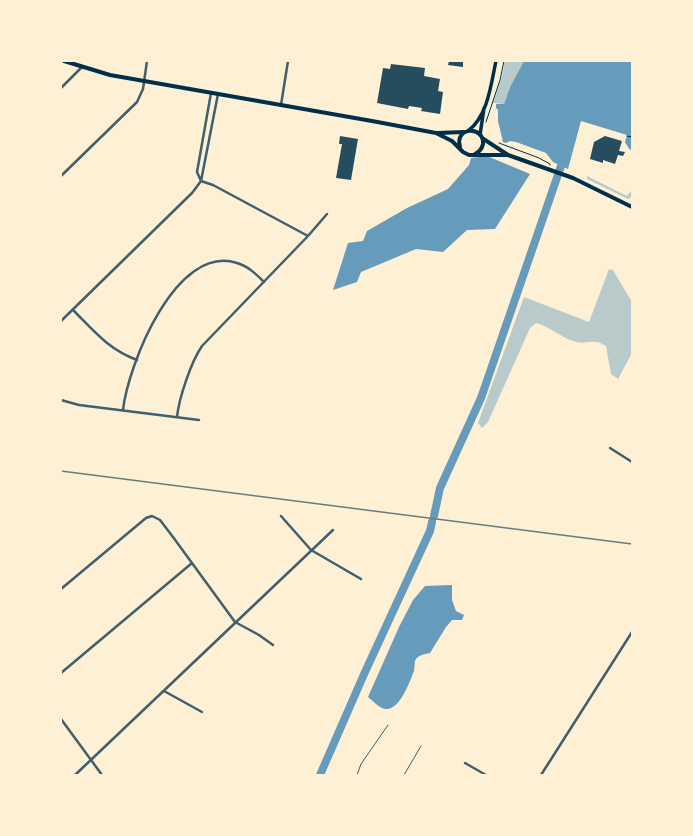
<!DOCTYPE html>
<html>
<head>
<meta charset="utf-8">
<style>
	body { margin:0 }
	#map { position:relative; width:693px; height:836px; overflow:hidden; background:#fdf0d5; font-family:"DejaVu Sans",sans-serif }
	canvas { display:block }
	.frame { position:absolute; inset:0; border:62px solid #fdf0d5; pointer-events:none }
</style>
</head>
<body>
<div id="map">
<canvas width="693" height="836"></canvas>
<div class="frame"></div>
</div>
<script>
const g = document.querySelector('canvas').getContext('2d');
g.lineJoin = 'round';
function paint(path, color) { g.fillStyle = color; g.fill(path, 'evenodd'); }
function trace(path, color, width, dash) { g.strokeStyle = color; g.lineWidth = width; g.lineCap = dash ? 'butt' : 'round'; g.setLineDash(dash || []); g.stroke(path); }
paint(new Path2D(`
	M 505,61 L 524,61 L 510,87 L 504,104 L 493,103 L 502,76 Z
	M 587,176 L 627,196 L 631,191 L 632,197 L 628,199 L 626,198 L 587,179 Z
	M 609,269 L 613,270 L 632,302 L 632,353 L 618,379 L 611,374 L 606,346 C 592,337 585,346 573,341 C 560,337 551,327 536,323 L 530,328 L 488,422 L 482,428 L 478,423 L 524,297 L 589,322 Z`), '#b9caca');
paint(new Path2D(`
	M 524,61 L 632,61 L 632,149 L 630,150 L 625,142 L 627,135 L 581,121 L 568,169 L 553,162 L 546,153 L 516,142 L 510,141 L 506,143 L 503,142 L 498,121 L 498,110 L 496,108 L 496,104 L 504,104 L 510,87 Z
	M 487,156 L 530,174 L 495,229 L 467,230 L 443,252 L 416,249 L 361,272 L 357,282 L 333,290 L 348,243 L 363,241 L 367,231 L 407,208 L 448,189 L 469,165 L 471,158 Z
	M 452,585 L 452,600 L 456,611 L 464,615 L 462,620 L 452,620 L 446,627 L 430,653 C 425,654 419,655 416,659 C 414,662 415,667 414,671 C 410,681 400,710 386,709 C 380,709 373,701 368,697 L 399,627 L 413,600 L 425,586 Z`), '#669bbc');
trace(new Path2D(`
	M 434,516 L 440,488 L 481,398 L 561,166
	M 320,775 L 365,672 L 430,531 L 432,522`), '#669bbc', 8);
paint(new Path2D(`
	M 449,61 L 463,61 L 463,67 L 448,65 Z
	M 391,64 L 425,68 L 424,76 L 440,79 L 438,91 L 443,92 L 440,114 L 421,111 L 422,108 L 409,106 L 408,109 L 377,103 L 383,68 L 390,69 Z
	M 340,136 L 358,139 L 351,180 L 336,178 L 342,144 L 339,144 Z
	M 605,136 L 622,141 L 619,151 L 625,152 L 623,156 L 618,155 L 615,164 L 603,160 L 603,163 L 590,159 L 594,142 Z`), '#264d5e');
trace(new Path2D(`
	M 486,122 L 500,80 L 504,61
	M 627,136 L 632,137
	M 499,143 L 539,158 L 550,164 L 550,165`), '#003049', 1);
trace(new Path2D(`
	M 357,775 L 361,764 L 388,725
	M 404,775 L 421,746`), '#3f606c', 1);
trace(new Path2D(`
	M 61,88 L 82,67
	M 281,105 L 288,61
	M 61,176 L 137,102 L 143,89 L 147,61
	M 201,181 L 213,185 L 308,236
	M 201,181 L 197,172 L 211,93
	M 73,310 C 94,331 108,349 137,360
	M 61,321 L 192,193 L 201,181 L 218,94
	M 61,400 L 79,405 L 199,420
	M 123,410 C 128,365 176,243 237,263 C 248,266 256,274 264,282
	M 177,417 C 179,398 191,362 202,346 L 308,236 L 327,214
	M 610,448 L 632,462
	M 281,516 L 311,550 L 361,579
	M 61,589 L 146,518 L 152,516 L 160,520 L 173,537 L 235,622 L 259,635 L 273,645
	M 61,673 L 192,563
	M 164,691 L 202,712
	M 61,719 L 102,775
	M 465,763 L 486,775
	M 75,775 L 333,530
	M 541,775 L 632,632`), '#3f606c', 2.5);
trace(new Path2D(`
	M 468,131 C 488,116 491,84 496,61
	M 480,135 L 484,108`), '#003049', 3.5);
trace(new Path2D(`
	M 64,61 L 110,75 L 372,121 L 436,133 L 452,141 L 463,152 L 469,155 L 508,155
	M 437,133 L 464,132
	M 482,138 L 508,155 L 573,178 L 632,207
	M 460,147 C 454,126 485,126 483,144 C 482,149 479,152 475,154`), '#003049', 4);
trace(new Path2D(`
	M 61,471 L 632,544`), '#657d81', 1.5);
</script>
</body>
</html>
